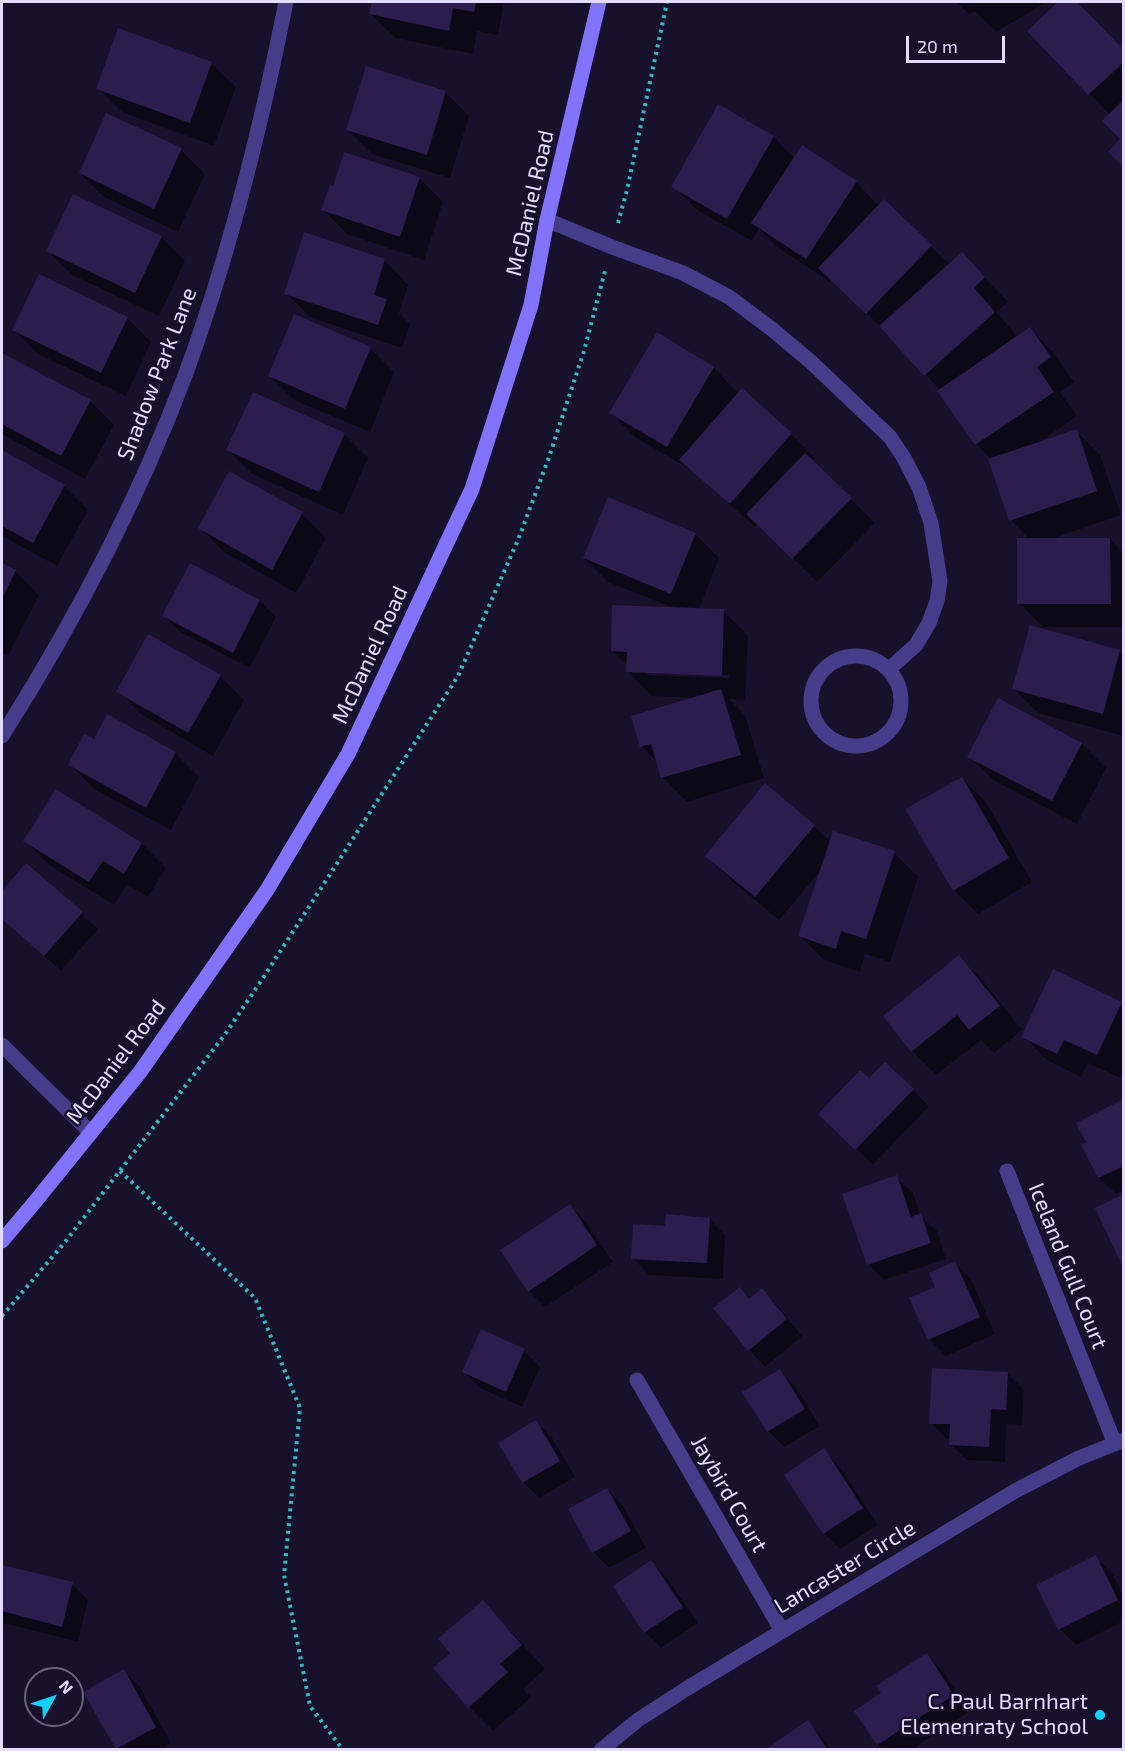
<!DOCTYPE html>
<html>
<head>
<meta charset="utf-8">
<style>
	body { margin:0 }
	#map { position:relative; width:1125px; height:1751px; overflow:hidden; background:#18112c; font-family:"Exo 2",sans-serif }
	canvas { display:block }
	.frame { position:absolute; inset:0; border:3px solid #e3dcff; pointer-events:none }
	.north { position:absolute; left:24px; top:1667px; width:60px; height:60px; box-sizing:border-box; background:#18112c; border:2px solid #696280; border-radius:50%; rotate:50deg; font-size:16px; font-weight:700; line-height:24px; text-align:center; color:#e3dcff }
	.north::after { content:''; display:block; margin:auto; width:21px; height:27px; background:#09d2fe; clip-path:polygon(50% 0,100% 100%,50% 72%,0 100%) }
	.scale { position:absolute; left:906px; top:36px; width:99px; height:27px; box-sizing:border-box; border:3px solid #e3dcff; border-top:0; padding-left:8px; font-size:18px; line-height:21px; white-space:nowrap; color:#e3dcff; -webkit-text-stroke:4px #18112c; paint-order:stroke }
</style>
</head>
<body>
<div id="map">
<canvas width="1125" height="1751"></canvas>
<div class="frame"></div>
<div class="north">N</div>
<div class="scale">20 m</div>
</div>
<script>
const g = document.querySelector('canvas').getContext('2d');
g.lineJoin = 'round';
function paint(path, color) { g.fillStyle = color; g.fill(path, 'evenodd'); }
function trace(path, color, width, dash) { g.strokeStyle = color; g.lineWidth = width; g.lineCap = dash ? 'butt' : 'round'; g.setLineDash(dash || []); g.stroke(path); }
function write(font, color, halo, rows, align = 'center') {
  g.font = font + ' "Exo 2",sans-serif'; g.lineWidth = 5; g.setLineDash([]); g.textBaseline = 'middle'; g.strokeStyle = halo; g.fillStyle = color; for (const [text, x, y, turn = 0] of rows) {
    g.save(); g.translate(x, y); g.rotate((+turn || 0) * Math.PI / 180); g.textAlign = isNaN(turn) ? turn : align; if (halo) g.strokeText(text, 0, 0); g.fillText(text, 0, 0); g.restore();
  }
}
paint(new Path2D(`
	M 373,2 L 504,2 L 498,35 L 477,31 L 473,54 L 395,38 L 371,14 Z
	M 956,2 L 1047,2 L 996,32 L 975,11 L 969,14 Z
	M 1060,2 L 1076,2 L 1124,51 L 1124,166 L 1122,140 L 1110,115 L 1029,31 Z
	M 211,63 L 236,87 L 214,146 L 122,112 L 98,88 Z
	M 445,92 L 469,116 L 450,178 L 372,154 L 348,130 Z
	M 718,106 L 774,137 L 795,159 L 856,182 L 879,206 L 884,201 L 950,265 L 962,254 L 1008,302 L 996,312 L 1018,337 L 1030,329 L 1054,353 L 1074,382 L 1060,392 L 1077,416 L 1038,443 L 1076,431 L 1100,455 L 1121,515 L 1051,539 L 1109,539 L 1124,553 L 1124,627 L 1043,627 L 1019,603 L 1029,539 L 1011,520 L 989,458 L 976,444 L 939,391 L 940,390 L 888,334 L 832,280 L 830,282 L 777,247 L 759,229 L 752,241 L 697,210 L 673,186 Z
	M 181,150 L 205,174 L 178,232 L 104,197 L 80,173 Z
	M 419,178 L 443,202 L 424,260 L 347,234 L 323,210 L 334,188 Z
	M 161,237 L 185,261 L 159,316 L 72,275 L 48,251 Z
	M 384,260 L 408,285 L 399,313 L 410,324 L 402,348 L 310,317 L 286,293 Z
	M 127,318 L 151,342 L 126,396 L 38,354 L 14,330 Z
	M 657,334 L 714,368 L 739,394 L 791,434 L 815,458 L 812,461 L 875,523 L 817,582 L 758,523 L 755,527 L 691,470 L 635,437 L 611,413 Z
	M 370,348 L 394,372 L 370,432 L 294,400 L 270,376 Z
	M 3,355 L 90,401 L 114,425 L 85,479 L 2,434 L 2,357 Z
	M 344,434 L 368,458 L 343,515 L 252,474 L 228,450 Z
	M 2,452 L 64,486 L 88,510 L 57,566 L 2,536 Z
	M 230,473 L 302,514 L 326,538 L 296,593 L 224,552 L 200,528 Z
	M 695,534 L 719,558 L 699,610 L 723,611 L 748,635 L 745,700 L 729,699 L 745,715 L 764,778 L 687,802 L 663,778 L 658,763 L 642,747 L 633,717 L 697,698 L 652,696 L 628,672 L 628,666 L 612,651 L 674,608 L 608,582 L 584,558 ZM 645,672 L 729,675 L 729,678 L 648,675 Z
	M 2,564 L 15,571 L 39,595 L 8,656 L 2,653 Z
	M 190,565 L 260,601 L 276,617 L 250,668 L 180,632 L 164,616 Z
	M 1119,651 L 1124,656 L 1124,736 L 1038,713 L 1014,689 Z
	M 220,676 L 244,700 L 213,756 L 142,715 L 118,691 Z
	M 1082,744 L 1106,768 L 1077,824 L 993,780 L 969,756 Z
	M 175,753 L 199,777 L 171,830 L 94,789 L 70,765 Z
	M 962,778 L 986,802 L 1032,882 L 978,914 L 954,890 Z
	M 56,791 L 142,844 L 166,868 L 148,897 L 127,884 L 114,905 L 49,865 L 25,841 Z
	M 814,826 L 831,842 L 894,853 L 918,877 L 890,962 L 865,954 L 860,972 L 824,960 L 800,936 L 822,869 L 779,920 L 731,880 L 707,856 Z
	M 27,865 L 98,929 L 61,971 L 2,918 L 2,893 Z
	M 959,957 L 983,981 L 1022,1030 L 994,1053 L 981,1040 L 936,1075 L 912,1051 Z
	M 1121,1003 L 1124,1006 L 1124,1072 L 1121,1078 L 1088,1063 L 1081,1077 L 1047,1060 L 1023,1036 Z
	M 869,1080 L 913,1090 L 929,1106 L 873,1165 L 820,1114 Z
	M 1124,1100 L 1124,1190 L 1116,1194 L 1099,1178 L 1083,1145 Z
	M 896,1177 L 913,1193 L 920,1215 L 937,1231 L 946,1259 L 884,1280 L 868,1264 Z
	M 570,1206 L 586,1222 L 613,1262 L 545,1307 L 529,1291 Z
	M 709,1219 L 725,1235 L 723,1279 L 649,1275 L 633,1258 L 666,1228 Z
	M 955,1262 L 971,1279 L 995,1334 L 946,1356 L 929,1339 L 936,1287 Z
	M 739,1289 L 750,1300 L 762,1290 L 778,1306 L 802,1336 L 765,1367 L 749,1350 L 715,1309 Z
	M 524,1351 L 540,1367 L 522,1407 L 480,1388 L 464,1372 Z
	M 780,1371 L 796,1387 L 820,1426 L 784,1447 L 768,1431 Z
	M 1008,1374 L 1024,1390 L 1022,1425 L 1006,1424 L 1005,1462 L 967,1460 L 950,1444 L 951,1440 L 947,1439 L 931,1423 Z
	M 536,1422 L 552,1438 L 575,1477 L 539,1498 L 523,1482 Z
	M 823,1450 L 840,1467 L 878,1525 L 840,1549 L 824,1533 Z
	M 607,1489 L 623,1506 L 646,1548 L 609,1568 L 593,1552 Z
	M 1095,1557 L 1112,1573 L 1124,1597 L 1124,1621 L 1076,1645 L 1060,1629 Z
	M 651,1562 L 667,1578 L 698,1623 L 661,1648 L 645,1632 Z
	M 2,1566 L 72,1584 L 88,1600 L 78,1642 L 2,1623 Z
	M 482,1602 L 506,1626 L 545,1669 L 523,1689 L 531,1697 L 493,1731 L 469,1707 L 453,1653 Z
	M 926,1655 L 943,1671 L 969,1712 L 911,1750 L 883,1750 L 878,1744 L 883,1694 Z
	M 124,1671 L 140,1687 L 171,1743 L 160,1750 L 118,1750 L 85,1692 Z
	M 808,1722 L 824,1739 L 832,1750 L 767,1750 Z`), '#0007');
paint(new Path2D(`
	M 372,2 L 476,2 L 474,12 L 453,8 L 449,31 L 369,14 Z
	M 1058,2 L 1077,2 L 1124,50 L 1124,62 L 1088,95 L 1027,31 Z
	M 118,28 L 212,62 L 190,123 L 96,89 Z
	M 366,66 L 446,91 L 427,155 L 346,130 Z
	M 1124,99 L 1124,168 L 1108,152 L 1120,139 L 1102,121 Z
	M 718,104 L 774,136 L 727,219 L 671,187 Z
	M 106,113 L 182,148 L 154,209 L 79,173 Z
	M 802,145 L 857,181 L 806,259 L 751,223 Z
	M 344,152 L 420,177 L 400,237 L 321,210 L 330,185 L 333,186 Z
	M 73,194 L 162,236 L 135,293 L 46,251 Z
	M 884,199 L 932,245 L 866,314 L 818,268 Z
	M 304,232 L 385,259 L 374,295 L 387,299 L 378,325 L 284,294 Z
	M 962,252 L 985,277 L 974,288 L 995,312 L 924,376 L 879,326 Z
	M 39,274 L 128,317 L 101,373 L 12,330 Z
	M 294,314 L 371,347 L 345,409 L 268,376 Z
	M 1030,327 L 1051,357 L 1037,367 L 1054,392 L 975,445 L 937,391 Z
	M 657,332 L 714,367 L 667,447 L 609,413 Z
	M 2,353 L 91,400 L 61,456 L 2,424 Z
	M 742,388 L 792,433 L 730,504 L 679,460 Z
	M 253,392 L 345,433 L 319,492 L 226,450 Z
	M 1077,429 L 1097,491 L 1009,521 L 988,459 Z
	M 2,450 L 65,485 L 33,543 L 2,526 Z
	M 805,453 L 852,498 L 792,559 L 746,514 Z
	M 229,471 L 303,512 L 272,570 L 198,528 Z
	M 608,497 L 696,533 L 671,594 L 583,558 Z
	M 1017,538 L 1110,538 L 1111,604 L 1017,604 Z
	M 2,563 L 16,570 L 2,599 Z
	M 190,563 L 260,600 L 233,653 L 162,616 Z
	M 612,605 L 724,609 L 722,676 L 626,672 L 627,652 L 611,651 Z
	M 1030,625 L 1120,650 L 1103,714 L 1012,689 Z
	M 148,634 L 221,675 L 188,733 L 116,692 Z
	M 721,689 L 741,755 L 661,778 L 651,744 L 640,747 L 631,716 Z
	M 998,698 L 1082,743 L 1052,801 L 967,757 Z
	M 107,714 L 176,752 L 146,808 L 68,765 L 84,734 L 94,739 Z
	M 962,777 L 1009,858 L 953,891 L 905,809 Z
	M 765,783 L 815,825 L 755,897 L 705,856 Z
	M 56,789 L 142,843 L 124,874 L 103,861 L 89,882 L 23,841 Z
	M 833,831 L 895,851 L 866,939 L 841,931 L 836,949 L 798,936 Z
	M 26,863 L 83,912 L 44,956 L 2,919 L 2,891 Z
	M 959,955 L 1000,1006 L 969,1030 L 957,1015 L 911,1052 L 883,1016 Z
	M 1053,969 L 1122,1002 L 1097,1055 L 1064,1040 L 1057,1054 L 1021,1037 Z
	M 885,1062 L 914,1089 L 855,1150 L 818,1114 L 860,1070 L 869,1078 Z
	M 1124,1099 L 1124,1166 L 1098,1178 L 1081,1145 L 1086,1142 L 1076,1123 Z
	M 897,1175 L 911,1217 L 921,1213 L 931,1243 L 867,1265 L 842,1194 Z
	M 1124,1194 L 1124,1262 L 1121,1263 L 1095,1208 Z
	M 570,1204 L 597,1245 L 528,1292 L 500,1250 Z
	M 666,1214 L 710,1218 L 707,1263 L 631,1259 L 633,1224 L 665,1226 Z
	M 955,1261 L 980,1317 L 928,1340 L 909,1298 L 935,1287 L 929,1273 Z
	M 740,1287 L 749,1299 L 762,1288 L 787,1319 L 748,1351 L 713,1308 Z
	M 481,1329 L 525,1349 L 506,1392 L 462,1372 Z
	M 932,1368 L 1008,1372 L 1006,1410 L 991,1409 L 989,1447 L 949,1445 L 950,1424 L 929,1424 Z
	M 780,1369 L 805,1409 L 767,1432 L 742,1392 Z
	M 536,1420 L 560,1461 L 522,1483 L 498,1443 Z
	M 824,1448 L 863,1508 L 823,1534 L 784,1475 Z
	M 607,1488 L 631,1531 L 592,1553 L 568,1509 Z
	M 1096,1555 L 1118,1600 L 1058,1630 L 1036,1585 Z
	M 651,1560 L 683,1607 L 644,1633 L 613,1586 Z
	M 2,1565 L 73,1582 L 62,1627 L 2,1611 Z
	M 483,1600 L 522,1645 L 500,1664 L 508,1672 L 468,1708 L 433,1668 L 450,1653 L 438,1639 Z
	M 927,1653 L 954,1695 L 877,1745 L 854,1711 L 881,1693 L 876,1686 Z
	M 124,1669 L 156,1727 L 116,1749 L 83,1692 Z
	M 808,1720 L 828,1750 L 765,1750 Z`), '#2b1d4d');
trace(new Path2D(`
	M 618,223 L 627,190 L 667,2
	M 120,1171 L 255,1298 L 300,1408 L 284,1575 L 310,1706 L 343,1750
	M 2,1316 L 65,1242 L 226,1033 L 261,981 L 458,676 L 518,540 L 548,460 L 584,351 L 605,271`), '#31bbbe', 4, [3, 4.5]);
trace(new Path2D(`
	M 547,220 L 612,247 L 683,273 L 729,297 L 773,330 L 811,362 L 890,437 L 904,458 L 919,487 L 931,523 L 940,581 L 937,601 L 929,623 L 916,645 L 889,669
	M811 701a45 45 0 1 1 90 0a45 45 0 1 1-90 0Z
	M 2,736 C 75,621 138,501 186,373 C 230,253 261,127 286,2
	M 2,1045 L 91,1133
	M 1007,1171 L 1115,1444
	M 637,1380 L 782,1631
	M 601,1750 L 638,1720 L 686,1689 L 1015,1491 L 1079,1458 L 1124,1440`), '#463d8a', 15);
trace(new Path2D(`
	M 2,1241 L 34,1203 L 140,1072 L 267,890 L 348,754 L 472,489 L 531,305 L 547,220 L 599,2`), '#8273ff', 15);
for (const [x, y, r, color] of [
	[1100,1715,6,"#09d2fe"]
]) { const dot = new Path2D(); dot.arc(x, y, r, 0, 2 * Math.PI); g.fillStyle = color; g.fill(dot); trace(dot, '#18112c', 2); }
write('22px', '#e3dcff', '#18112c', [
	["McDaniel Road",530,203,-77],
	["Shadow Park Lane",157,374,-69],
	["McDaniel Road",370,655,-65],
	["McDaniel Road",116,1062,-53],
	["Iceland Gull Court",1068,1266,68],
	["Jaybird Court",729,1494,60],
	["Lancaster Circle",845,1567,-31]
]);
write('22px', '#e3dcff', '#18112c', [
	["C. Paul Barnhart",1088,1702],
	["Elemenraty School",1088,1727]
], 'right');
</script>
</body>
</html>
